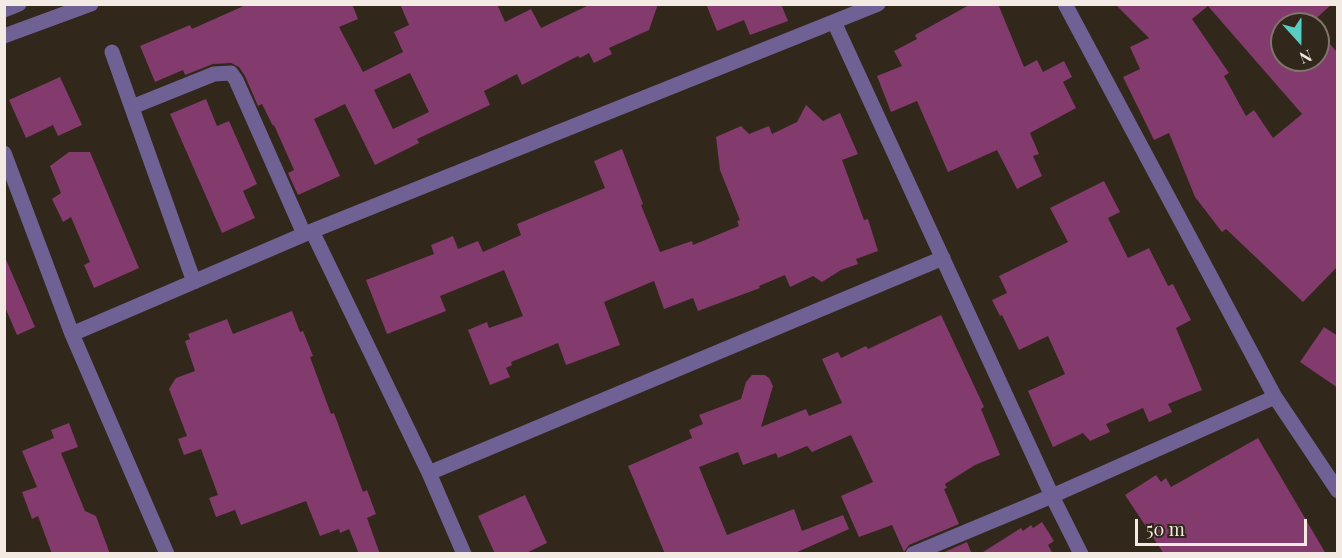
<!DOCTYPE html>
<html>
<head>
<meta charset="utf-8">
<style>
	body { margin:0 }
	#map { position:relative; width:1342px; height:558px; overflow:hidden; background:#32271b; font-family:"Playfair Display",serif }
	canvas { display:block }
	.frame { position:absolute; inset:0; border:6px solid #f2eae3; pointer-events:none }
	.north { position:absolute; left:1270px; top:12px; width:60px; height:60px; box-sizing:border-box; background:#32271b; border:2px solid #7f756b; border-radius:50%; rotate:159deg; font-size:16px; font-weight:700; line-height:24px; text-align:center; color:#f2eae3 }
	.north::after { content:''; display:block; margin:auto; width:21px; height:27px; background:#57cec1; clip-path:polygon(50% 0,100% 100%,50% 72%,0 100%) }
	.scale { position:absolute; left:1135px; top:519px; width:172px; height:27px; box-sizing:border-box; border:3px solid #f2eae3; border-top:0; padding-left:8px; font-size:18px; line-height:21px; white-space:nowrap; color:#f2eae3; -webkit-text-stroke:4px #32271b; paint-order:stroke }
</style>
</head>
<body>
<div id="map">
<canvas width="1342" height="558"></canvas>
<div class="frame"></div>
<div class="north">N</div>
<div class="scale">50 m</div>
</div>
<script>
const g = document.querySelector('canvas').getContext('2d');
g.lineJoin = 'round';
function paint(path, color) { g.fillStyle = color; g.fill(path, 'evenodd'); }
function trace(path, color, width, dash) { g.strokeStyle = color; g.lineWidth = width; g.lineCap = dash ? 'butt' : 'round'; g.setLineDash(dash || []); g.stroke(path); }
paint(new Path2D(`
	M 248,4 L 352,4 L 358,19 L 339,27 L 363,72 L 403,52 L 394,32 L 409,25 L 400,4 L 497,4 L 505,22 L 531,9 L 541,28 L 591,4 L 658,4 L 649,30 L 609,48 L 612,54 L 594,63 L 589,53 L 580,58 L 578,56 L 522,85 L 517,74 L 484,91 L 490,105 L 417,139 L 419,143 L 375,165 L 345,104 L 314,119 L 340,176 L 298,195 L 288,173 L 294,170 L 274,125 L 273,126 L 262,104 L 258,106 L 245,76 L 239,67 L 231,63 L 213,64 L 185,75 L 183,70 L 155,82 L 140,46 L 190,25 L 192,29 ZM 410,73 L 429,112 L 393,129 L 374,90 Z
	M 706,4 L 781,4 L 788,21 L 750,35 L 744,20 L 717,31 Z
	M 971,4 L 998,4 L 1024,67 L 1037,60 L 1043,72 L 1064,61 L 1072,77 L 1063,82 L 1076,108 L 1030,133 L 1039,154 L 1033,156 L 1042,176 L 1017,189 L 997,150 L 948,172 L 917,101 L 891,112 L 877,76 L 902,66 L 894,51 L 917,39 L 915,35 Z
	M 1115,4 L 1332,4 L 1310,24 L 1282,24 L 1282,60 L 1318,60 L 1318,31 L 1338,53 L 1338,266 L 1303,302 L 1226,229 L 1222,232 L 1195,197 L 1169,133 L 1154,140 L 1123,77 L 1140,69 L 1130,47 L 1149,38 ZM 1208,6 L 1302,114 L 1273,138 L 1254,110 L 1246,116 L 1224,76 L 1229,73 L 1192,19 Z
	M 60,77 L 82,125 L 58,136 L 53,125 L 26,138 L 9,100 Z
	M 206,99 L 217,126 L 229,121 L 257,184 L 243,191 L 255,218 L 222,233 L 170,114 Z
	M 806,105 L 823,121 L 840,113 L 858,154 L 842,160 L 864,220 L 868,219 L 878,251 L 856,259 L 858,264 L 841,270 L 822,282 L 813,276 L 790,287 L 785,275 L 759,286 L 760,288 L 698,311 L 693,298 L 664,309 L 654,281 L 604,302 L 620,345 L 566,365 L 558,343 L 511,362 L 512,365 L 506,368 L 510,377 L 490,385 L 468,330 L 487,322 L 489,328 L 523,316 L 504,270 L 440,296 L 446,311 L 387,334 L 366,280 L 434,254 L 431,245 L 453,236 L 458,249 L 478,241 L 483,252 L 521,235 L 517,224 L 605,188 L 594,161 L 622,149 L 643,204 L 641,205 L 660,252 L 692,241 L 693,245 L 739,226 L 737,221 L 740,220 L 720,170 L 716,137 L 741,126 L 749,134 L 769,126 L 772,134 L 797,122 Z
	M 69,152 L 90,152 L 139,268 L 94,288 L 84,265 L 90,262 L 71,217 L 63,222 L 52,199 L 61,193 L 50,166 Z
	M 1104,181 L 1120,212 L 1108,218 L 1128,258 L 1149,248 L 1168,286 L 1173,284 L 1191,320 L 1176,328 L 1202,390 L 1168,404 L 1172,412 L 1149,422 L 1143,408 L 1106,424 L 1110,432 L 1090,441 L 1083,433 L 1053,447 L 1028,391 L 1065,374 L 1048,336 L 1019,350 L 1002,315 L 1000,316 L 992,300 L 1007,293 L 999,276 L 1068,242 L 1050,208 Z
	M 4,255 L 35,327 L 17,335 L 4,305 Z
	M 292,311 L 300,332 L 303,331 L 313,356 L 310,357 L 331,414 L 334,413 L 363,492 L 367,490 L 376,514 L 367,518 L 380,554 L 359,554 L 349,529 L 340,533 L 339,529 L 320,536 L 306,501 L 241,525 L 235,510 L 216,517 L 209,498 L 218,495 L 201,449 L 184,455 L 178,439 L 187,436 L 169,389 L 176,378 L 195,371 L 185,341 L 190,339 L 188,334 L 227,319 L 233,334 Z
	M 941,315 L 984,407 L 981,409 L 1000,455 L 975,465 L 945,484 L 947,488 L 944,489 L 959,524 L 909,545 L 904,552 L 892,525 L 859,537 L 841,496 L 873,482 L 851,435 L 812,452 L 807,446 L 778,458 L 776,453 L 743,465 L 738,452 L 699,467 L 727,535 L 794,509 L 802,531 L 843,515 L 849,529 L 793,554 L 665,554 L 628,466 L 692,438 L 689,430 L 703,424 L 699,415 L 741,399 L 746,382 L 752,375 L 765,375 L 769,378 L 773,386 L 761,427 L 806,409 L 809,416 L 842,403 L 822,359 L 838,352 L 841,358 L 866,346 L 868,349 Z
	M 1324,327 L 1338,336 L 1338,388 L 1300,362 Z
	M 69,423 L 78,447 L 61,453 L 85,511 L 96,516 L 110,554 L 52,554 L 38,516 L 32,519 L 22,492 L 37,487 L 22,451 L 54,438 L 51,430 Z
	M 1258,438 L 1326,554 L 1164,554 L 1125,495 L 1156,475 L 1161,482 L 1166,478 L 1171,487 Z
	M 525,495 L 547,543 L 524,554 L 495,554 L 478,516 Z
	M 1042,522 L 1054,541 L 1048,545 L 1053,554 L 980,554 L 1021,528 L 1023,531 L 1031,525 L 1033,528 Z
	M 967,542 L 972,554 L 940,554 Z`), '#833a6c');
trace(new Path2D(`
	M 1065,4 L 1275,397 L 1338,491
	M 4,10 L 19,4
	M 834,22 L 1052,496 L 1081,554
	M 4,36 L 91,4
	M 112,52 L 194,282
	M 132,107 L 214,74 L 231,73 L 236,80 L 304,234
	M 4,153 L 72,334 L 167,554
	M 312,231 L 429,473 L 464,554
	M 72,334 L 312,231 L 878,4
	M 429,473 L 943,258
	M 913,554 L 1052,496 L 1275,397`), '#706194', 15);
</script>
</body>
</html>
